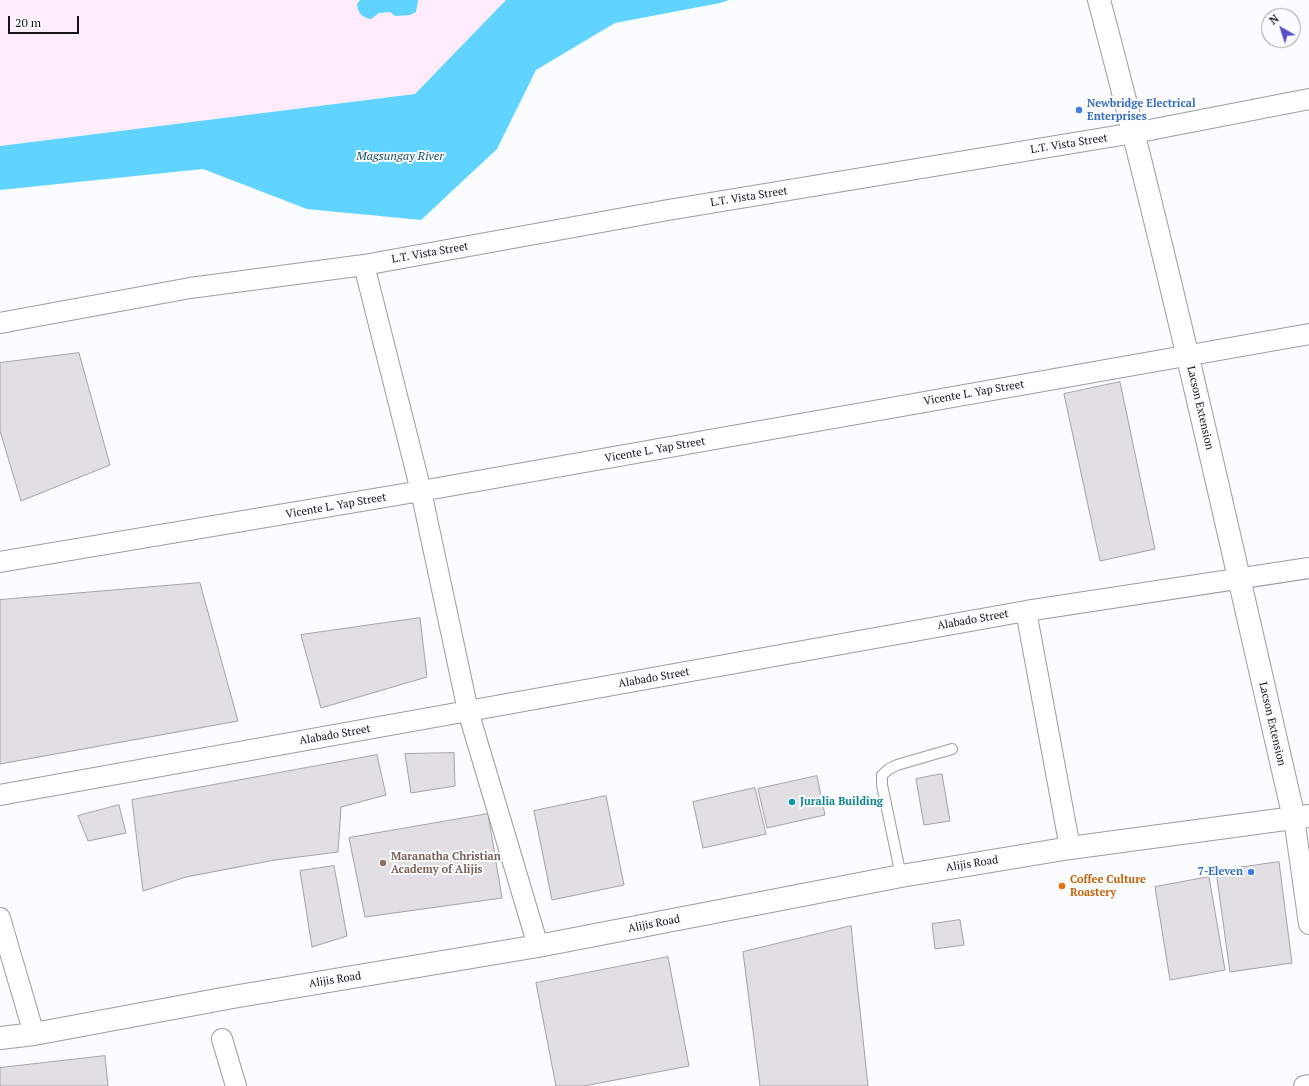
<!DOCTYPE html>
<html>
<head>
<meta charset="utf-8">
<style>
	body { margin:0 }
	#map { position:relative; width:1309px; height:1086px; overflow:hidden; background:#fafcfe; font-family:"PT Serif",serif }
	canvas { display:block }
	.north { position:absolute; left:1261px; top:8px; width:40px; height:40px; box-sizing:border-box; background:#fafcfe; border:1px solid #9ea0a1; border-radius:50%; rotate:321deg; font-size:11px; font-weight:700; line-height:16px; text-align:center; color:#141516 }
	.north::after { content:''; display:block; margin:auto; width:14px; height:18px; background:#584fc7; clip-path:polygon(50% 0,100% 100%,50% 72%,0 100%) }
	.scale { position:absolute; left:8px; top:16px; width:71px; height:18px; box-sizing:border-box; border:2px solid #141516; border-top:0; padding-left:5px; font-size:12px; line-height:14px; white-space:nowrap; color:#141516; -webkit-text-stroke:3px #fafcfe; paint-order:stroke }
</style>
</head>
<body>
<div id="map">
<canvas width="1309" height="1086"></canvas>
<div class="north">N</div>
<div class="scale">20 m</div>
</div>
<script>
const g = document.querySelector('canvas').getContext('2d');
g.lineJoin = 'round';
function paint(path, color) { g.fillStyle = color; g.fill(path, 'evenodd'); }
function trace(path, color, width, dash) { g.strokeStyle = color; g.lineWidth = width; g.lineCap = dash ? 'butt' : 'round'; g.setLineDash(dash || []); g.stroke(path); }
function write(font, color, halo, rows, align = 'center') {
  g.font = font + ' "PT Serif",serif'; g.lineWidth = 4; g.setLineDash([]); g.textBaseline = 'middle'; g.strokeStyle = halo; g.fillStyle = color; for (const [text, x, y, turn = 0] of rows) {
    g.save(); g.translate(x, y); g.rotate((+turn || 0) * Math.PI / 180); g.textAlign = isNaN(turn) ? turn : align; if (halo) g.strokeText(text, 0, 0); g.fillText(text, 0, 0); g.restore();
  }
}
paint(new Path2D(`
	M 0,0 L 506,0 L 415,94 L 0,146 Z`), '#feebfc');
paint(new Path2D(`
	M 360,0 L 418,0 L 416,12 L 410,15 L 395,16 L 390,12 L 379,13 L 371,19 C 361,17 358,13 357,4 Z
	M 506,0 L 729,0 L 720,3 L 615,23 L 536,70 L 497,149 L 421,220 L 307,209 L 203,169 L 0,190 L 0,146 L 415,94 Z`), '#60d3ff');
const building = new Path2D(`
	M 79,353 L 110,465 L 21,501 L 0,431 L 0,363 Z
	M 1120,382 L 1155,549 L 1100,561 L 1064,394 Z
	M 200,583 L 238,721 L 0,764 L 0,600 Z
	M 420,618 L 427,677 L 321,708 L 301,635 Z
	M 454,753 L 455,786 L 411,793 L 405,754 Z
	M 377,755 L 386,795 L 341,807 L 338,852 L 275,860 L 186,877 L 143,891 L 132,800 Z
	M 942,774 L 950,821 L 924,825 L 916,779 Z
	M 817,776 L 825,815 L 767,828 L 758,789 Z
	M 755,788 L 766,834 L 703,848 L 693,802 Z
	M 606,796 L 624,885 L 552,900 L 534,811 Z
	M 119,805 L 126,833 L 88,841 L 78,816 Z
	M 488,814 L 502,898 L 365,917 L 349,838 Z
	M 1279,862 L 1292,963 L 1230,972 L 1216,871 Z
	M 334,866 L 347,936 L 312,947 L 300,871 Z
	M 1209,877 L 1225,970 L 1170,980 L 1155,887 Z
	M 960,920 L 964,945 L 935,949 L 932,924 Z
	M 851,926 L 868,1086 L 760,1086 L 743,952 Z
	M 668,957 L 689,1066 L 584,1086 L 556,1086 L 536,983 Z
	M 105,1056 L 108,1086 L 0,1086 L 0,1068 Z`);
paint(building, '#e1dfe3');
trace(building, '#a3a1a5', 1);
const service = new Path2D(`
	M 901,876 L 882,785 L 882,775 L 889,769 L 897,765 L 952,749`);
const minor = new Path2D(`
	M 364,265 L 421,491 L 468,711 L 538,946
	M 0,323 L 190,288 L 364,265 L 668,210 L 1134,133 L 1309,99
	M 0,562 L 421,491 L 1309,334
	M 1026,611 L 1070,848
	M 0,795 L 1026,611 L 1309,568
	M 1294,818 L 1309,924
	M 0,918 L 34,1034
	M 222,1039 L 236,1086
	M 1304,1086 L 1309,1085`);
const secondary = new Path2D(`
	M 1099,0 C 1171,271 1231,545 1294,818`);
const primary = new Path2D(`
	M 0,1038 L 34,1034 L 233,997 L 538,946 L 901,876 L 1070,848 L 1309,816`);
trace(service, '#9a9da1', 12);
trace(minor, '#9a9da1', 22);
trace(secondary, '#9a9da1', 24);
trace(primary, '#9a9da1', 24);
trace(service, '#fff', 10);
trace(minor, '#fff', 20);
trace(secondary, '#fff', 22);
trace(primary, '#fff', 22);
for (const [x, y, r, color] of [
	[1079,110,4,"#3f7fe0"],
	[792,802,4,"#0f9aa8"],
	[383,863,4,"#8d6e63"],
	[1251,872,4,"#3f7fe0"],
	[1062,886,4,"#e8710a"]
]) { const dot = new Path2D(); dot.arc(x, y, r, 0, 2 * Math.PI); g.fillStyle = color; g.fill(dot); trace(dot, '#fafcfe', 1.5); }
write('bold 11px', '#366cbe', '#fafcfe', [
	["Newbridge Electrical",1087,104],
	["Enterprises",1087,117],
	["7-Eleven",1243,872,"right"]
], 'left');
write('11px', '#141516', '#fafcfe', [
	["L.T. Vista Street",1069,144,-9],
	["L.T. Vista Street",749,197,-9],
	["L.T. Vista Street",430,253,-10],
	["Vicente L. Yap Street",974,393,-10],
	["Lacson Extension",1200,408,77],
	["Vicente L. Yap Street",655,450,-10],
	["Vicente L. Yap Street",336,506,-10],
	["Alabado Street",973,620,-10],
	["Alabado Street",654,678,-10],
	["Lacson Extension",1272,724,77],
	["Alabado Street",335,735,-10],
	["Alijis Road",972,864,-9],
	["Alijis Road",654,924,-11],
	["Alijis Road",335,980,-9]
]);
write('bold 11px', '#0d838f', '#fafcfe', [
	["Juralia Building",800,802]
], 'left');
write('bold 11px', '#785e54', '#fafcfe', [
	["Maranatha Christian",391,857],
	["Academy of Alijis",391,870]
], 'left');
write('bold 11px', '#c56008', '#fafcfe', [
	["Coffee Culture",1070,880],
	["Roastery",1070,893]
], 'left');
write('italic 12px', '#1d4e60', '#fafcfe', [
	["Magsungay River",400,157]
]);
</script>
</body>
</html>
